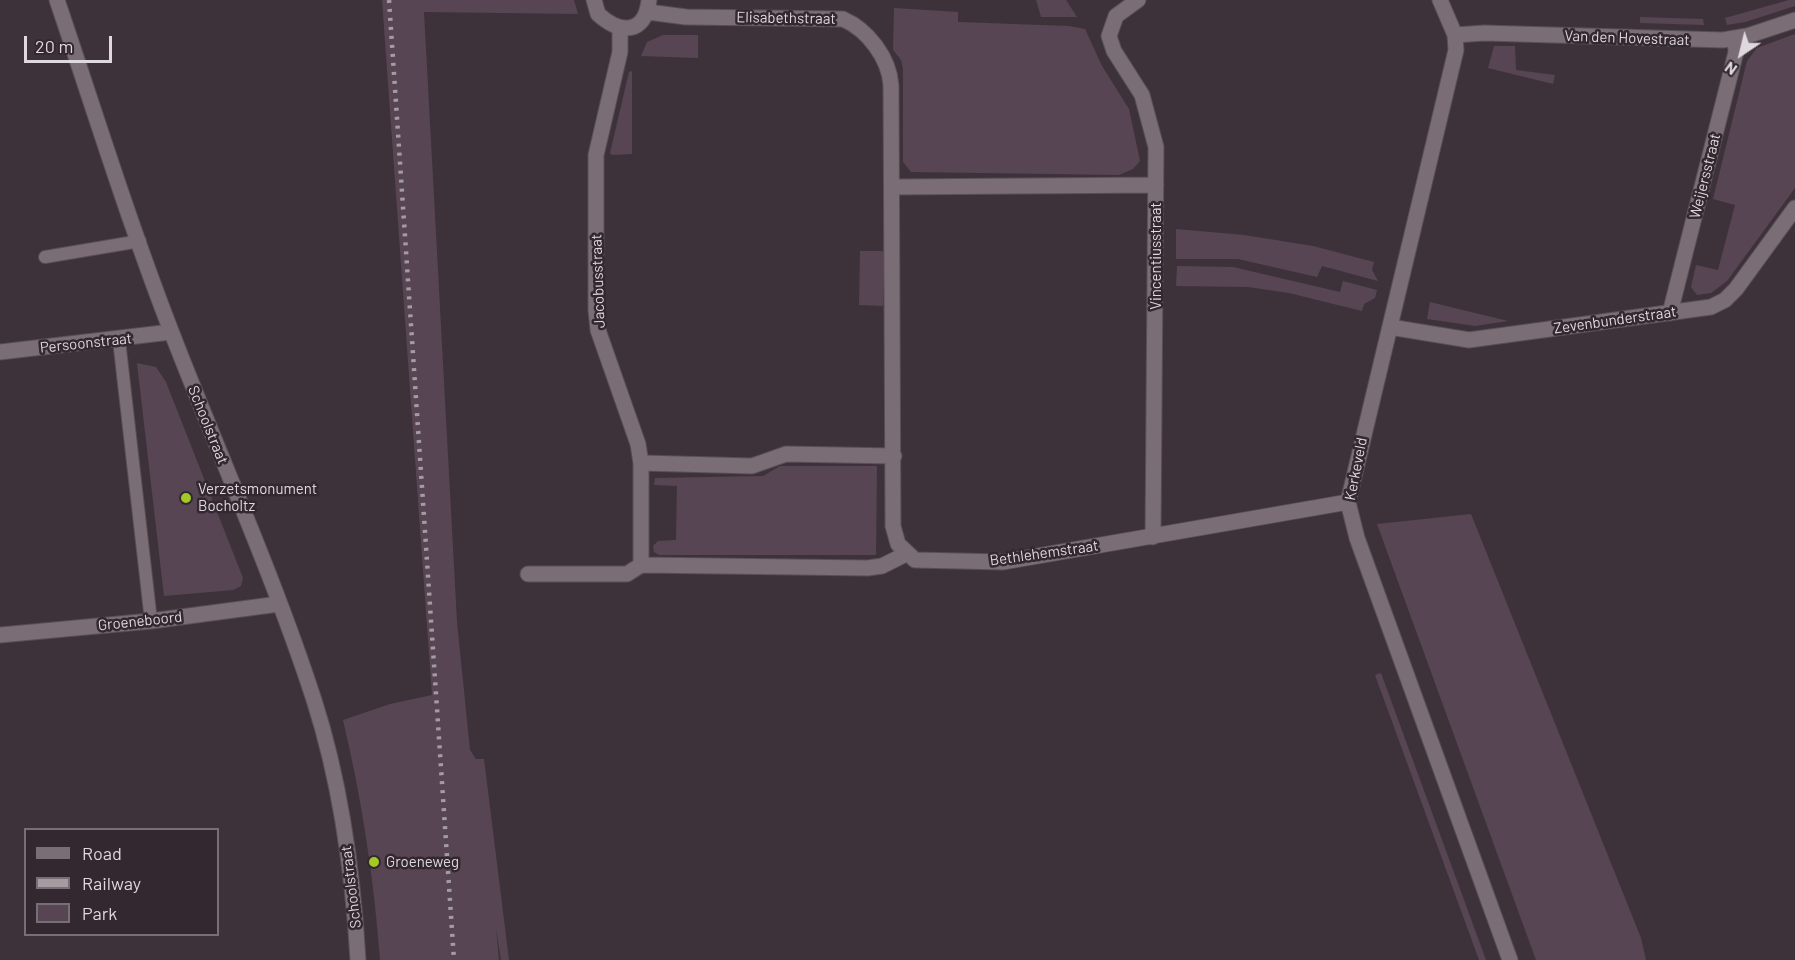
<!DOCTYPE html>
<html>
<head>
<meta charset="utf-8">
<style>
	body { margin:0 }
	#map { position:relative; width:1795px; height:960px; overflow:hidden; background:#3e323a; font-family:Barlow,sans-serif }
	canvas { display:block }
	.legend { position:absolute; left:24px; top:828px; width:195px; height:108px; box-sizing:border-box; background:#332830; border:2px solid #786e75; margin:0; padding:8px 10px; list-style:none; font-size:18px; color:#dfd8dd }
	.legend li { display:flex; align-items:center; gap:12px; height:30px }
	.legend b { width:30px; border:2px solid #786e75 }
	.north { position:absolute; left:1711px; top:24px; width:60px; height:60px; -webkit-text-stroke:4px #332830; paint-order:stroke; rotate:215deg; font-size:16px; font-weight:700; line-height:24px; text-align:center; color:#dfd8dd }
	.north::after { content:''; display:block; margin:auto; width:21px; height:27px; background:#dfd8dd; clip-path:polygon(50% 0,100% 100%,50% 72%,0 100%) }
	.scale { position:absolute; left:24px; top:36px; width:88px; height:27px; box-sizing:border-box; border:3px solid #dfd8dd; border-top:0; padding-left:8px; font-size:18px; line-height:21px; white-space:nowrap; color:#dfd8dd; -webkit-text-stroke:4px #332830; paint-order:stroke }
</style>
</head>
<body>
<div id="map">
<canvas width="1795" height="960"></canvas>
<ul class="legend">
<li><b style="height:8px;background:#7a6d76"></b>Road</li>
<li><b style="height:8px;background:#a59ca2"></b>Railway</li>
<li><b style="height:16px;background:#584553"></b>Park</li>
</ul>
<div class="north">N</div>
<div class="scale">20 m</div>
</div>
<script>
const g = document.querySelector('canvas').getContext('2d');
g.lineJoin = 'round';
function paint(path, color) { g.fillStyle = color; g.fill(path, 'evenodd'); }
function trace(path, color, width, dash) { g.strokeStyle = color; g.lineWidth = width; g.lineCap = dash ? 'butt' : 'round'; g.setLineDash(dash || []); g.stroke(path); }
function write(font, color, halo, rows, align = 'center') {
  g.font = font + ' Barlow,sans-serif'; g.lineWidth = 5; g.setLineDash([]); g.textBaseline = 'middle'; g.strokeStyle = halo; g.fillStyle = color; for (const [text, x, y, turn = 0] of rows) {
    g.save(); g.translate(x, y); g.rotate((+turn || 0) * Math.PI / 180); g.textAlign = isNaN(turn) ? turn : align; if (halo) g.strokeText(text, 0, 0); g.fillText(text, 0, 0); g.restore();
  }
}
paint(new Path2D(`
	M 382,0 L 574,0 L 578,14 L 424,12 L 457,622 L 470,750 L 476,759 L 484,759 L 509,960 L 501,960 L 496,928 L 499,960 L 380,960 C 374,879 362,800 343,720 L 390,704 L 432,695 Z
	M 1036,0 L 1066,0 L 1077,17 L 1041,17 Z
	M 1789,0 L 1795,0 L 1795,6 L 1745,22 L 1727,25 L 1725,18 Z
	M 894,8 L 958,12 L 958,22 L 1069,26 L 1085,29 L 1102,66 L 1129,109 L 1140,161 L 1133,169 L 1119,175 L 911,172 L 903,162 L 903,69 L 901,60 L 893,50 Z
	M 1640,17 L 1703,19 L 1704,25 L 1640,23 Z
	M 1795,34 L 1795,188 L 1727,281 L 1711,293 L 1697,295 L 1691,287 L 1696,265 L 1718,270 L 1735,205 L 1713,199 L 1747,61 L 1757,48 Z
	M 663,35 L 698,35 L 698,58 L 641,56 L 647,42 Z
	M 1494,46 L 1515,46 L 1516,70 L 1555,75 L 1553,84 L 1488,68 Z
	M 632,71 L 632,154 L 612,155 L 610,153 L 629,72 Z
	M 1176,229 L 1244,235 L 1313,246 L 1374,262 L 1372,270 L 1378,281 L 1322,266 L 1317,277 L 1238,259 L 1176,259 Z
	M 860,251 L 885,251 L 883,306 L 859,305 Z
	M 1177,266 L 1233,267 L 1340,292 L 1343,281 L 1377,290 L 1375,298 L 1364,304 L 1362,311 L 1289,293 L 1248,287 L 1176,286 Z
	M 1430,302 L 1508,321 L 1475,326 L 1427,319 Z
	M 137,363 L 156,367 L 166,382 L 243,578 L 241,586 L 233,590 L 164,596 Z
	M 780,466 L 877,466 L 876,555 L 659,555 L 654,552 L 653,546 L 658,541 L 676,540 L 677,486 L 654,485 L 655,478 L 763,476 Z
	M 1471,514 L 1641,938 L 1646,960 L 1536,960 L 1377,524 Z
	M 1381,673 L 1486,960 L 1479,960 L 1375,675 Z`), '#584553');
const lane = new Path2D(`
	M 45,257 L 140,241
	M 119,340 L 151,621`);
const street = new Path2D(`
	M 594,0 L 598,14 C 620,34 645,35 649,0
	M 1138,0 L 1116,16 L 1109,36 L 1114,51 L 1142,95 L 1156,147 L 1153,537
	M 1440,0 L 1455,35 L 1456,50 L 1348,502 L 1357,538 L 1510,960
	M 648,12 L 686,17 L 843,19 C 868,30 889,58 891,85 L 893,526 L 898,544 L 915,560 L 1003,562 L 1348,502
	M 620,29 L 620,52 L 596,155 L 596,310 L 598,330 L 638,444 L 641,463 L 641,565
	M 1455,35 L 1484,33 L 1723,40 L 1747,36 L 1795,20
	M 893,187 L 1156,185
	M 1670,313 L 1736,52 L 1735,38
	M 1390,327 L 1469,340 L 1711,307 L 1725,300 L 1736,289 L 1795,208
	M 0,352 L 171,332
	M 641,463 L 752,466 L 786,454 L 894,456
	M 528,574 L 627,574 L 641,565 L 868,568 L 882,566 L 906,554
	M 0,635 L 151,621 L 279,604`);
const secondary = new Path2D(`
	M 57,0 C 95,112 130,226 173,336 C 220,457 274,577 314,700 C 341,784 353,873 358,960`);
trace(lane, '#584f56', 14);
trace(street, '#584f56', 17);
trace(secondary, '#584f56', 17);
trace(lane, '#7a6d76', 12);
trace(street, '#7a6d76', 15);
trace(secondary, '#7a6d76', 15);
trace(new Path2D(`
	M 389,0 L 454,960`), '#a59ca2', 4.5, [3, 6]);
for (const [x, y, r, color] of [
	[186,498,6,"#a3c927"],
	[374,862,6,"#a3c927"]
]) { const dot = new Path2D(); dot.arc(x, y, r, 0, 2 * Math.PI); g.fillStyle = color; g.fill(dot); trace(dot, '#332830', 2); }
write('15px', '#dfd8dd', '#332830', [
	["Elisabethstraat",786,18,1],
	["Van den Hovestraat",1627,38,2],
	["Weijersstraat",1705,176,-76],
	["Vincentiusstraat",1156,256,-90],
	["Jacobusstraat",598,281,-92],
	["Zevenbunderstraat",1615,320,-8],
	["Persoonstraat",86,343,-6],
	["Schoolstraat",208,425,68],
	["Kerkeveld",1356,469,-79],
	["Bethlehemstraat",1044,553,-8],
	["Groeneboord",140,621,-6],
	["Schoolstraat",351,887,-97]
]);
write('15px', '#dfd8dd', '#332830', [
	["Verzetsmonument",198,489],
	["Bocholtz",198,506],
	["Groeneweg",386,862]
], 'left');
</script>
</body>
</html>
